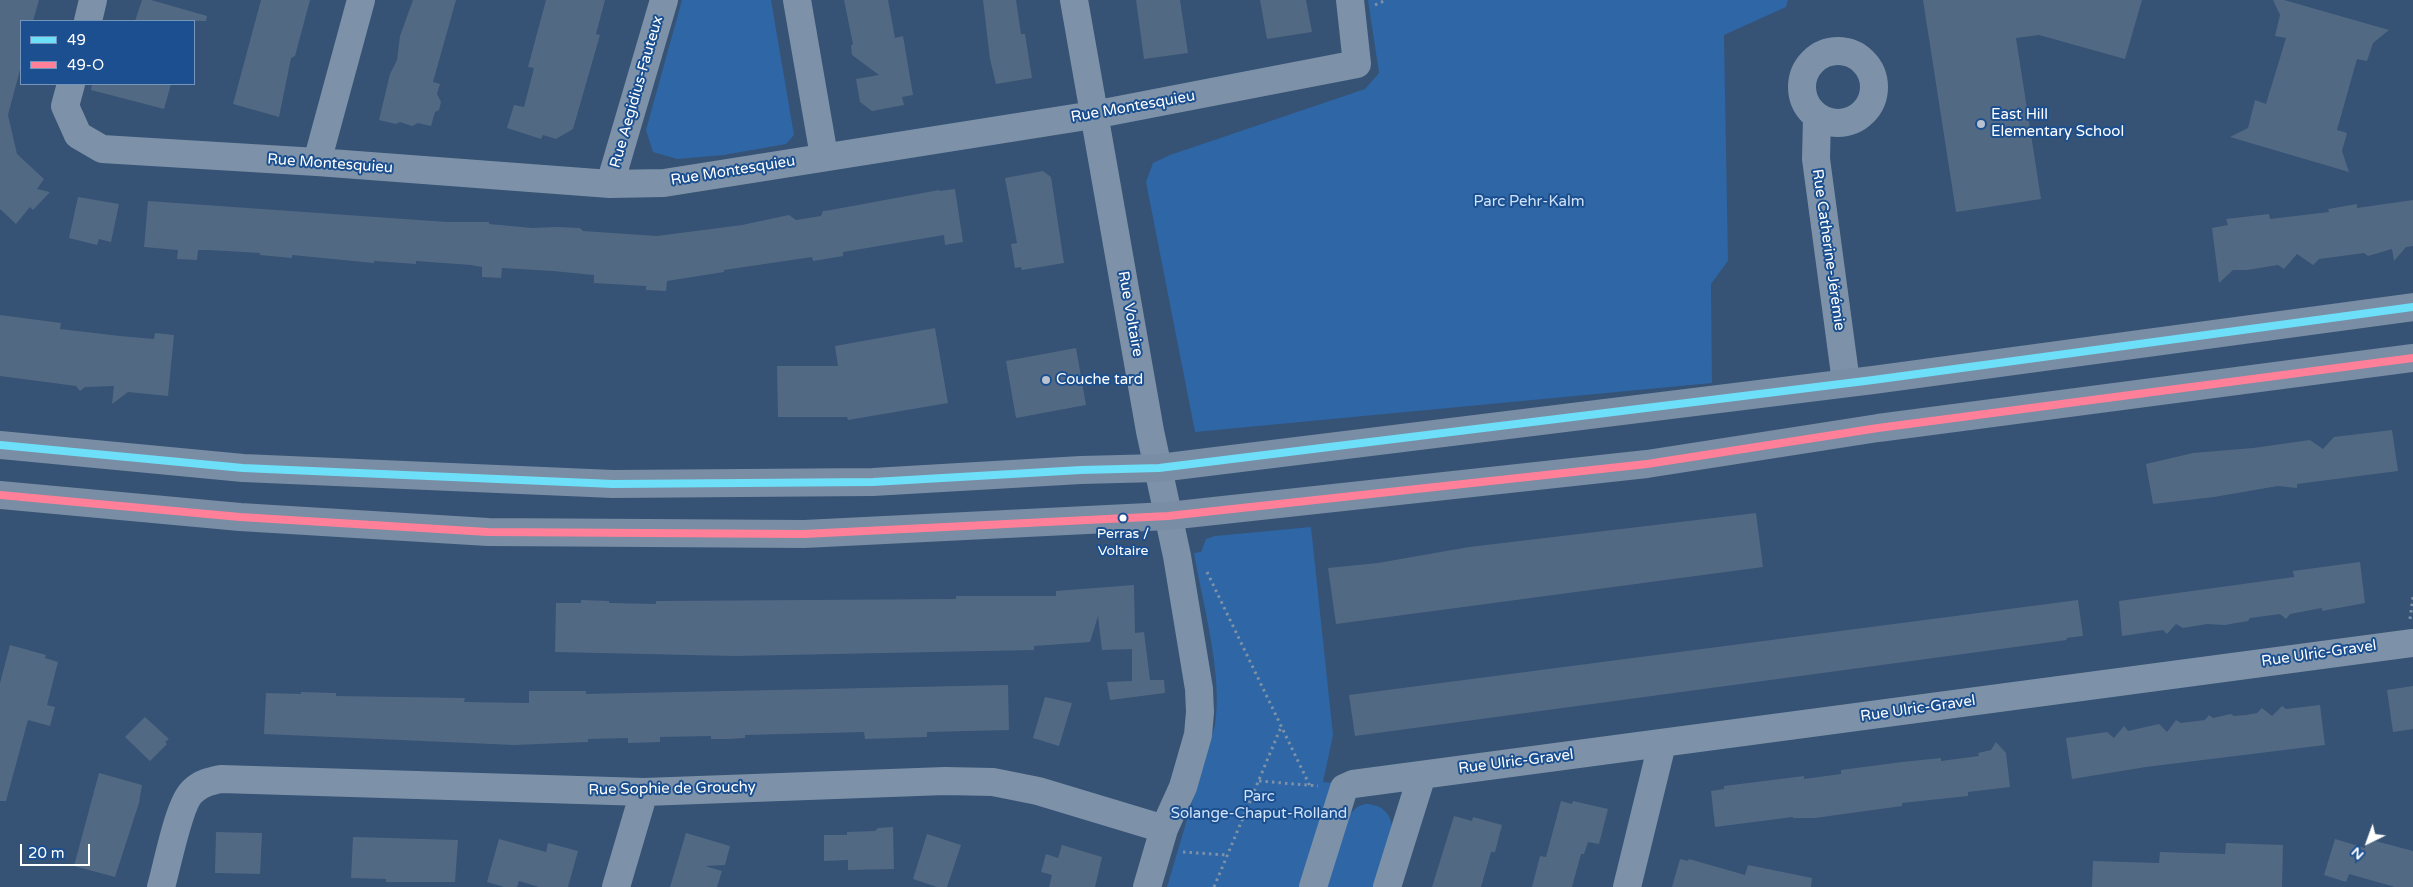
<!DOCTYPE html>
<html>
<head>
<meta charset="utf-8">
<style>
	body { margin:0 }
	#map { position:relative; width:2413px; height:887px; overflow:hidden; background:#365274; font-family:"Varela Round",sans-serif }
	canvas { display:block }
	.legend { position:absolute; left:20px; top:20px; width:175px; height:65px; box-sizing:border-box; background:#1b4f8f; border:1px solid #7695bc; margin:0; padding:6px 9px; list-style:none; font-size:15px; color:#fff }
	.legend li { display:flex; align-items:center; gap:10px; height:25px }
	.legend b { width:25px; border:1px solid #7695bc }
	.north { position:absolute; left:2343px; top:817px; width:50px; height:50px; -webkit-text-stroke:4px #1b4f8f; paint-order:stroke; rotate:222deg; font-size:14px; font-weight:700; line-height:20px; text-align:center; color:#fff }
	.north::after { content:''; display:block; margin:auto; width:18px; height:22px; background:#fff; clip-path:polygon(50% 0,100% 100%,50% 72%,0 100%) }
	.scale { position:absolute; left:20px; top:844px; width:70px; height:22px; box-sizing:border-box; border:2px solid #fff; border-top:0; padding-left:6px; font-size:15px; line-height:18px; white-space:nowrap; color:#fff; -webkit-text-stroke:4px #1b4f8f; paint-order:stroke }
</style>
</head>
<body>
<div id="map">
<canvas width="2413" height="887"></canvas>
<ul class="legend">
<li><b style="height:6px;background:#6ddff8"></b>49</li>
<li><b style="height:6px;background:#ff8098"></b>49-O</li>
</ul>
<div class="north">N</div>
<div class="scale">20 m</div>
</div>
<script>
const g = document.querySelector('canvas').getContext('2d');
g.lineJoin = 'round';
function paint(path, color) { g.fillStyle = color; g.fill(path, 'evenodd'); }
function trace(path, color, width, dash) { g.strokeStyle = color; g.lineWidth = width; g.lineCap = dash ? 'butt' : 'round'; g.setLineDash(dash || []); g.stroke(path); }
function write(font, color, halo, rows, align = 'center') {
  g.font = font + ' "Varela Round",sans-serif'; g.lineWidth = 4; g.setLineDash([]); g.textBaseline = 'middle'; g.strokeStyle = halo; g.fillStyle = color; for (const [text, x, y, turn = 0] of rows) {
    g.save(); g.translate(x, y); g.rotate((+turn || 0) * Math.PI / 180); g.textAlign = isNaN(turn) ? turn : align; if (halo) g.strokeText(text, 0, 0); g.fillText(text, 0, 0); g.restore();
  }
}
paint(new Path2D(`
	M 682,0 L 771,0 L 794,135 L 786,144 L 724,155 L 677,159 L 653,152 L 646,130 Z
	M 1368,0 L 1788,0 L 1786,7 L 1724,35 L 1728,261 L 1711,284 L 1712,383 L 1195,432 L 1146,182 L 1153,163 L 1170,155 L 1365,89 L 1379,73 Z
	M 1311,527 L 1333,735 L 1323,782 L 1334,783 L 1301,887 L 1167,887 L 1215,725 C 1223,675 1203,605 1194,553 L 1201,552 L 1206,539 L 1215,536 Z
	M 1365,804 C 1381,804 1392,813 1392,830 L 1375,887 L 1327,887 L 1348,816 L 1357,807 Z`), '#2f66a5');
paint(new Path2D(`
	M 0,0 L 39,0 L 33,21 L 21,21 L 21,66 L 8,115 L 17,154 L 44,179 L 37,189 L 50,192 L 33,210 L 30,207 L 16,224 L 0,209 Z
	M 142,0 L 151,0 L 207,16 L 206,21 L 135,21 Z
	M 261,0 L 310,0 L 295,56 L 291,58 L 279,117 L 233,104 Z
	M 413,0 L 456,0 L 433,82 L 440,84 L 437,94 L 441,102 L 439,110 L 435,112 L 431,126 L 418,123 L 412,126 L 400,122 L 396,124 L 379,120 L 390,74 L 397,60 L 400,36 Z
	M 546,0 L 605,0 L 596,34 L 600,35 L 573,129 L 556,139 L 543,135 L 541,139 L 507,128 L 514,105 L 524,107 L 534,68 L 528,67 Z
	M 844,0 L 888,0 L 895,38 L 903,36 L 913,95 L 902,97 L 904,105 L 872,111 L 860,102 L 856,79 L 879,75 L 852,55 L 851,46 L 853,44 Z
	M 983,0 L 1016,0 L 1021,34 L 1025,34 L 1032,78 L 996,84 L 990,59 Z
	M 1136,0 L 1180,0 L 1188,53 L 1144,59 Z
	M 1260,0 L 1306,0 L 1312,32 L 1267,39 Z
	M 1923,0 L 2142,0 L 2125,59 L 2039,35 L 2016,38 L 2041,199 L 1956,212 Z
	M 2273,0 L 2284,0 L 2389,30 L 2373,43 L 2367,61 L 2357,59 L 2337,130 L 2347,133 L 2342,151 L 2349,172 L 2230,137 L 2248,128 L 2255,100 L 2266,104 L 2286,38 L 2275,36 L 2280,15 Z
	M 92,84 L 171,84 L 164,109 L 91,90 Z
	M 1043,171 L 1051,177 L 1064,263 L 1022,270 L 1021,267 L 1015,268 L 1011,244 L 1017,243 L 1005,178 Z
	M 955,189 L 963,242 L 945,245 L 944,235 L 843,252 L 843,256 L 813,261 L 812,257 L 724,270 L 724,272 L 667,281 L 666,291 L 646,290 L 646,286 L 594,283 L 594,275 L 553,271 L 502,268 L 501,278 L 482,277 L 482,267 L 471,265 L 416,261 L 416,264 L 374,261 L 374,263 L 292,255 L 292,258 L 260,255 L 260,253 L 209,250 L 198,250 L 197,260 L 177,259 L 178,250 L 144,247 L 148,201 L 447,222 L 489,222 L 489,224 L 532,228 L 557,227 L 580,228 L 583,231 L 657,236 L 742,225 L 789,215 L 796,220 L 821,216 L 823,211 L 831,210 L 939,190 L 939,191 Z
	M 78,197 L 119,204 L 111,242 L 99,239 L 97,245 L 69,238 Z
	M 2413,200 L 2413,246 L 2406,247 L 2394,261 L 2392,249 L 2368,256 L 2364,253 L 2319,259 L 2313,265 L 2297,254 L 2284,269 L 2278,265 L 2247,270 L 2233,270 L 2219,283 L 2212,228 L 2228,225 L 2226,219 L 2269,214 L 2270,219 L 2329,212 L 2328,209 L 2357,204 L 2357,208 Z
	M 0,315 L 61,323 L 60,329 L 120,336 L 154,339 L 155,333 L 174,335 L 168,396 L 128,392 L 112,404 L 114,386 L 85,387 L 80,391 L 76,386 L 0,376 Z
	M 935,328 L 948,403 L 848,420 L 847,417 L 778,417 L 777,366 L 838,366 L 835,346 Z
	M 1076,348 L 1086,405 L 1016,418 L 1006,361 Z
	M 2392,430 L 2398,471 L 2297,484 L 2297,488 L 2278,486 L 2214,497 L 2153,504 L 2146,464 L 2193,453 L 2253,448 L 2310,440 L 2323,449 L 2334,437 Z
	M 1756,513 L 1763,567 L 1336,624 L 1328,568 L 1378,563 L 1469,547 Z
	M 2360,562 L 2365,603 L 2322,611 L 2322,608 L 2290,614 L 2286,619 L 2280,614 L 2250,618 L 2248,621 L 2225,625 L 2207,624 L 2183,628 L 2176,624 L 2167,634 L 2163,630 L 2122,636 L 2119,601 L 2294,577 L 2293,571 Z
	M 1134,585 L 1135,633 L 1144,632 L 1150,680 L 1164,680 L 1165,693 L 1110,700 L 1107,682 L 1132,681 L 1132,649 L 1102,650 L 1098,616 L 1090,642 L 1034,646 L 1034,650 L 735,656 L 555,652 L 556,603 L 581,603 L 581,600 L 609,601 L 609,603 L 656,604 L 656,601 L 956,599 L 956,596 L 1056,596 L 1056,591 Z
	M 2078,600 L 2083,636 L 2066,638 L 2067,640 L 1355,736 L 1349,695 Z
	M 10,645 L 46,655 L 45,658 L 58,662 L 47,705 L 55,707 L 50,726 L 28,720 L 6,801 L 0,801 L 0,683 Z
	M 1008,685 L 1009,730 L 927,732 L 927,737 L 865,739 L 864,732 L 745,735 L 745,738 L 728,739 L 711,739 L 711,736 L 660,737 L 660,742 L 628,743 L 628,738 L 588,739 L 588,742 L 514,745 L 264,734 L 266,693 L 301,694 L 301,692 L 336,693 L 336,696 L 465,698 L 464,702 L 529,703 L 529,691 L 586,691 L 586,694 Z
	M 2413,686 L 2413,729 L 2393,732 L 2387,690 Z
	M 1045,697 L 1072,703 L 1059,746 L 1033,738 Z
	M 2320,705 L 2325,745 L 2146,767 L 2072,779 L 2066,738 L 2107,732 L 2114,738 L 2124,726 L 2128,731 L 2159,724 L 2167,732 L 2176,720 L 2181,723 L 2205,720 L 2209,715 L 2213,718 L 2231,714 L 2234,716 L 2246,715 L 2257,713 L 2262,708 L 2272,716 L 2282,706 L 2286,709 Z
	M 145,717 L 169,739 L 165,742 L 167,744 L 150,761 L 125,737 Z
	M 1996,742 L 2006,753 L 2010,787 L 1968,792 L 1968,796 L 1902,803 L 1902,806 L 1815,818 L 1793,818 L 1793,817 L 1715,827 L 1711,791 L 1724,789 L 1724,786 L 1804,776 L 1804,779 L 1841,774 L 1841,770 L 1902,762 L 1941,758 L 1941,761 L 1979,756 L 1978,753 L 1991,750 Z
	M 99,773 L 142,785 L 139,803 L 115,877 L 74,866 Z
	M 1561,801 L 1572,804 L 1573,801 L 1608,809 L 1599,844 L 1588,842 L 1584,854 L 1581,854 L 1572,887 L 1532,887 L 1540,856 L 1546,857 Z
	M 1454,816 L 1472,821 L 1473,817 L 1502,825 L 1495,852 L 1491,852 L 1481,887 L 1432,887 Z
	M 893,827 L 894,869 L 848,870 L 848,860 L 824,861 L 824,835 L 847,835 L 847,832 L 875,831 L 878,828 Z
	M 216,832 L 262,833 L 260,874 L 215,873 Z
	M 686,833 L 730,846 L 725,865 L 705,866 L 722,871 L 717,887 L 670,887 Z
	M 927,834 L 961,845 L 947,887 L 937,887 L 913,879 Z
	M 353,837 L 458,840 L 455,882 L 386,882 L 386,879 L 351,878 Z
	M 499,839 L 546,852 L 548,843 L 578,851 L 568,887 L 539,887 L 519,881 L 517,887 L 504,887 L 487,882 Z
	M 2335,839 L 2365,848 L 2368,839 L 2413,851 L 2413,887 L 2395,887 L 2349,874 L 2346,882 L 2324,875 Z
	M 2226,843 L 2283,845 L 2282,887 L 2092,887 L 2093,861 L 2159,863 L 2160,852 L 2225,854 Z
	M 1062,845 L 1102,857 L 1095,887 L 1049,887 L 1052,875 L 1041,872 L 1046,854 L 1058,858 Z
	M 1680,859 L 1688,861 L 1689,859 L 1745,875 L 1748,865 L 1812,878 L 1811,887 L 1672,887 Z`), '#526984');
trace(new Path2D(`
	M 1375,5 L 1386,0
	M 1207,572 L 1310,786
	M 2410,619 L 2413,597
	M 1259,781 L 1318,786
	M 1183,852 L 1227,855
	M 1214,887 L 1281,727`), '#7d92a8', 3, [2.5, 4]);
trace(new Path2D(`
	M 797,0 L 824,156
	M 1074,0 L 1150,431 L 1177,556 L 1199,689 L 1200,712 L 1198,735 L 1183,787 L 1164,829 L 1147,887
	M 88,21 L 93,0
	M1802 87a36 36 0 1 1 72 0a36 36 0 1 1-72 0Z
	M 71,84 L 65,106 L 78,135 L 102,149 L 317,162 L 610,184 L 664,183 L 1093,115 L 1357,64 L 1350,0
	M 1817,117 L 1816,159 L 1846,382
	M 317,162 L 361,0
	M 610,184 L 664,0
	M 161,887 C 167,867 179,802 193,791 C 201,783 211,781 221,779 L 644,792 L 945,781 L 993,782 L 1038,791 L 1164,829
	M 616,887 L 644,792
	M 1313,887 L 1344,788 L 1353,784 L 2413,643
	M 1387,887 L 1422,775
	M 1627,887 L 1662,744`), '#7d92a8', 28);
trace(new Path2D(`
	M 0,445 L 243,468 L 613,484 L 873,482 L 1081,470 L 1159,468 L 1873,380 L 2413,307
	M 0,495 L 240,517 L 488,532 L 804,534 L 1168,516 L 1647,464 L 1878,428 L 2413,358`), '#798da4', 28);
trace(new Path2D(`
	M 0,445 L 243,468 L 613,484 L 873,482 L 1081,470 L 1159,468 L 1873,380 L 2413,307`), '#6ddff8', 8);
trace(new Path2D(`
	M 0,495 L 240,517 L 488,532 L 804,534 L 1168,516 L 1647,464 L 1878,428 L 2413,358`), '#ff8098', 8);
for (const [x, y, r, color] of [
	[1981,124,5,"#b9c2ce"],
	[1046,380,5,"#b9c2ce"],
	[1123,518,4.5,"#fff"]
]) { const dot = new Path2D(); dot.arc(x, y, r, 0, 2 * Math.PI); g.fillStyle = color; g.fill(dot); trace(dot, '#1b4f8f', 2); }
write('14px', '#fff', '#1b4f8f', [
	["Perras /",1123,534],
	["Voltaire",1123,551]
]);
write('15px', '#fff', '#1b4f8f', [
	["Rue Aegidius-Fauteux",637,92,-74],
	["Rue Montesquieu",1133,107,-10],
	["Rue Montesquieu",330,164,4],
	["Rue Montesquieu",733,171,-9],
	["Rue Catherine-Jérémie",1828,250,82],
	["Rue Voltaire",1130,314,80],
	["Rue Ulric-Gravel",2319,654,-8],
	["Rue Ulric-Gravel",1918,709,-8],
	["Rue Ulric-Gravel",1516,762,-7],
	["Rue Sophie de Grouchy",672,789,-1]
]);
write('15px', '#fff', '#1b4f8f', [
	["East Hill",1991,115],
	["Elementary School",1991,132],
	["Couche tard",1056,380]
], 'left');
write('15px', '#cfe3fa', '#1b4f8f', [
	["Parc Pehr-Kalm",1529,202],
	["Parc",1259,797],
	["Solange-Chaput-Rolland",1259,814]
]);
</script>
</body>
</html>
